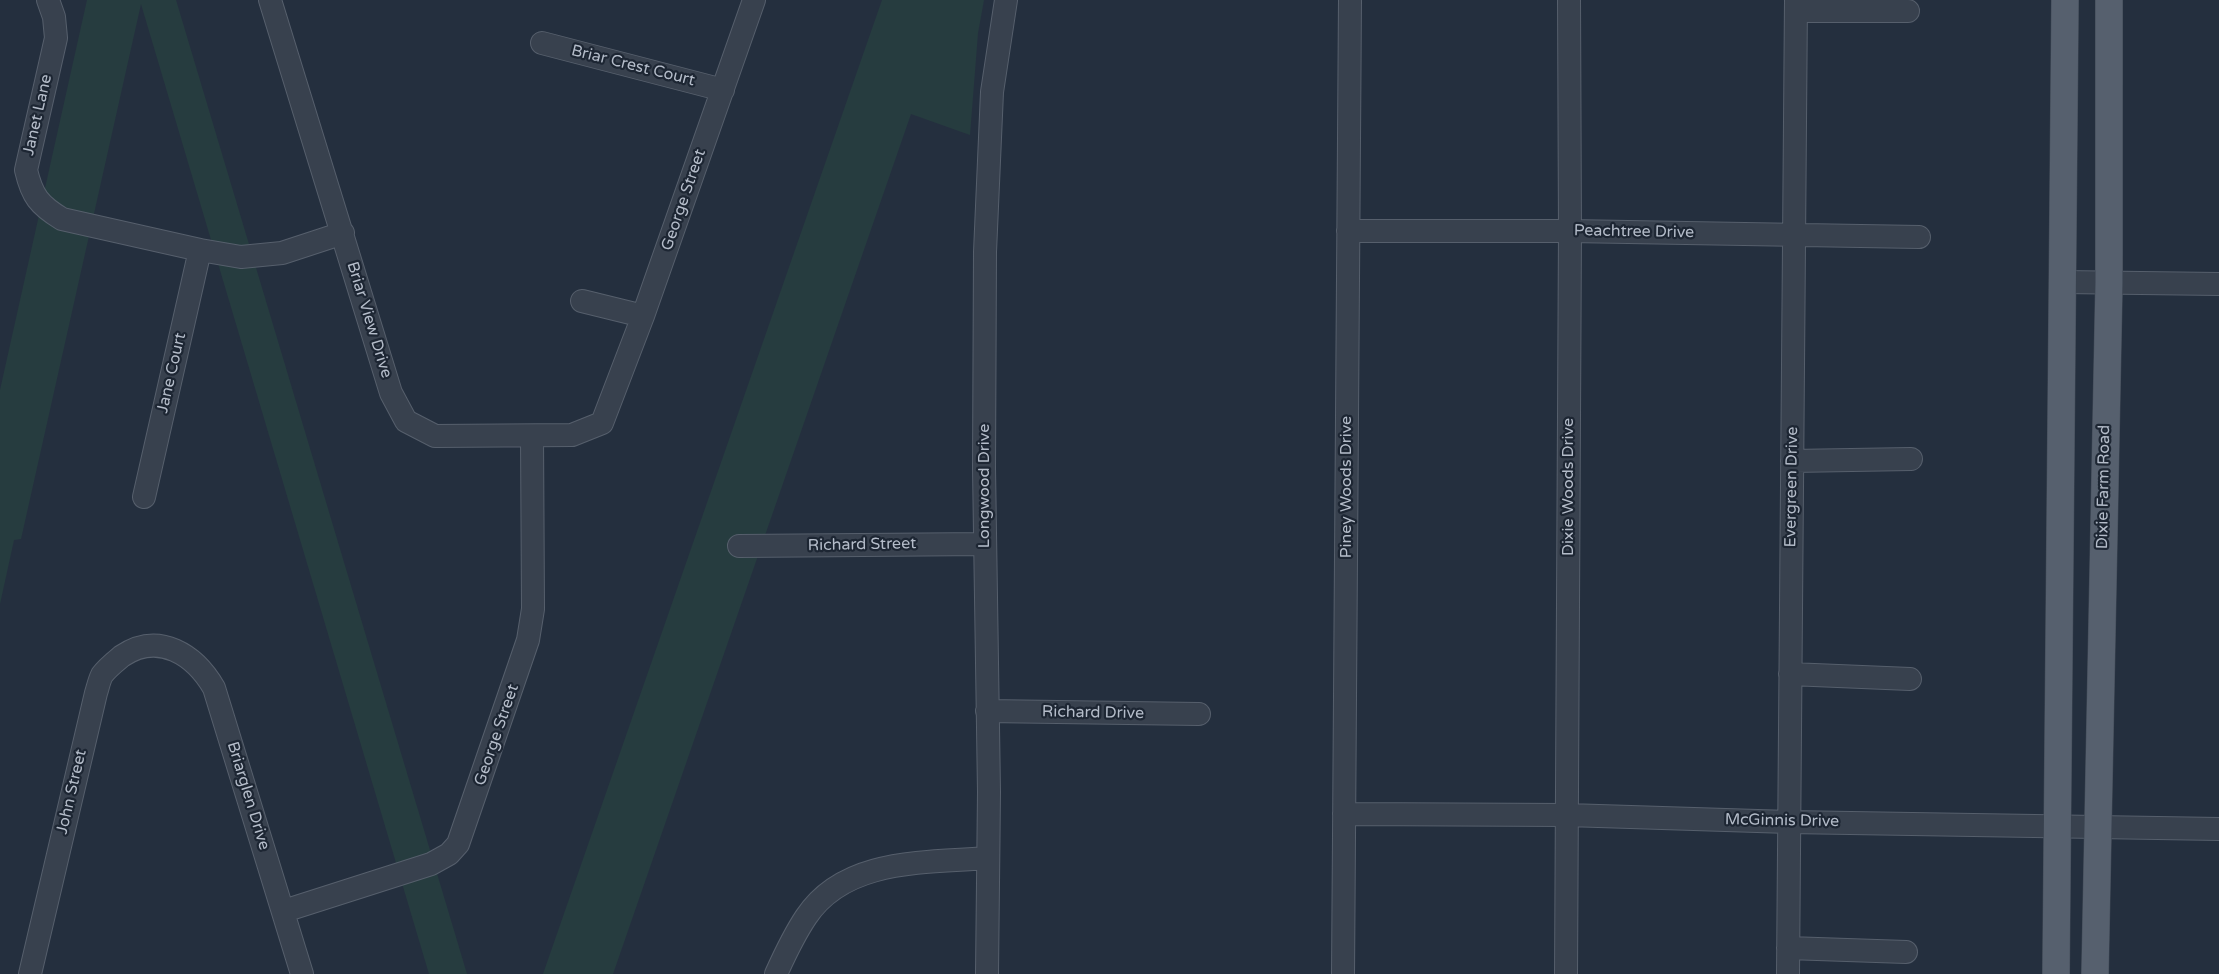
<!DOCTYPE html>
<html>
<head>
<meta charset="utf-8">
<style>
	body { margin:0 }
	canvas { display:block; background:#242f3e }
</style>
</head>
<body>
<canvas width="2219" height="974"></canvas>
<script>
const g = document.querySelector('canvas').getContext('2d');
g.lineJoin = 'round';
function paint(path, color) { g.fillStyle = color; g.fill(path, 'evenodd'); }
function trace(path, color, width, dash) { g.strokeStyle = color; g.lineWidth = width; g.lineCap = dash ? 'butt' : 'round'; g.setLineDash(dash || []); g.stroke(path); }
function write(font, color, halo, rows, align = 'center') {
  g.font = font + ' "Varela Round",sans-serif'; g.lineWidth = 4.5; g.setLineDash([]); g.textBaseline = 'middle'; g.strokeStyle = halo; g.fillStyle = color; for (const [text, x, y, turn = 0] of rows) {
    g.save(); g.translate(x, y); g.rotate((+turn || 0) * Math.PI / 180); g.textAlign = isNaN(turn) ? turn : align; if (halo) g.strokeText(text, 0, 0); g.fillText(text, 0, 0); g.restore();
  }
}
paint(new Path2D(`
	M 87,0 L 176,0 L 467,974 L 429,974 L 141,4 L 21,539 L 14,540 L 0,604 L 0,390 Z
	M 882,0 L 984,0 L 978,33 L 970,135 L 911,114 L 613,974 L 543,974 Z`), '#263c3f');
const minor = new Path2D(`
	M 48,0 L 54,17 L 56,38 L 26,170 C 32,196 39,205 62,219 L 200,250 L 241,257 L 282,253 L 343,233
	M 270,0 L 391,393 L 406,421 L 435,436 L 572,435 L 602,423 L 643,316 L 754,0
	M 1796,11 L 1908,11
	M 542,43 L 723,90
	M 1348,231 L 1570,231 L 1919,237
	M 2063,282 L 2219,284
	M 582,301 L 643,316
	M 1792,461 L 1911,459
	M 144,497 L 200,250
	M 739,546 L 985,544
	M 1790,674 L 1910,679
	M 987,711 L 1199,714
	M 1344,814 L 1567,815 L 1789,822 L 2219,829
	M 284,911 L 431,864 L 449,854 L 458,844 L 528,640 L 533,609 L 532,436
	M 1788,948 L 1906,952
	M 30,974 L 96,693 C 98,687 99,681 102,675 C 107,668 116,661 122,656 C 159,631 195,655 214,688 L 302,974
	M 776,974 C 785,954 794,935 806,917 C 845,858 925,863 988,858
	M 987,974 L 989,792 L 984,468 L 985,252 L 992,92 L 1006,0
	M 1343,974 L 1350,0
	M 1566,974 L 1570,231 L 1569,0
	M 1788,974 L 1796,0`);
const major = new Path2D(`
	M 2056,974 L 2065,0
	M 2095,974 L 2109,282 L 2109,0`);
trace(minor, '#565f6c', 24);
trace(major, '#414a57', 28);
trace(minor, '#38414e', 22);
trace(major, '#56606e', 27);
write('16px', '#b4bcc9', '#1d2633', [
	["Briar Crest Court",633,66,14],
	["Janet Lane",38,115,-77],
	["George Street",684,200,-71],
	["Peachtree Drive",1634,232,1],
	["Briar View Drive",369,320,73],
	["Jane Court",172,373,-77],
	["Longwood Drive",985,486,-90],
	["Piney Woods Drive",1347,487,-90],
	["Dixie Woods Drive",1569,487,-90],
	["Evergreen Drive",1792,487,-89],
	["Dixie Farm Road",2104,487,-89],
	["Richard Street",862,545,-1],
	["Richard Drive",1093,713,1],
	["George Street",497,735,-71],
	["John Street",72,792,-77],
	["Briarglen Drive",248,796,73],
	["McGinnis Drive",1782,821,1]
]);
</script>
</body>
</html>
